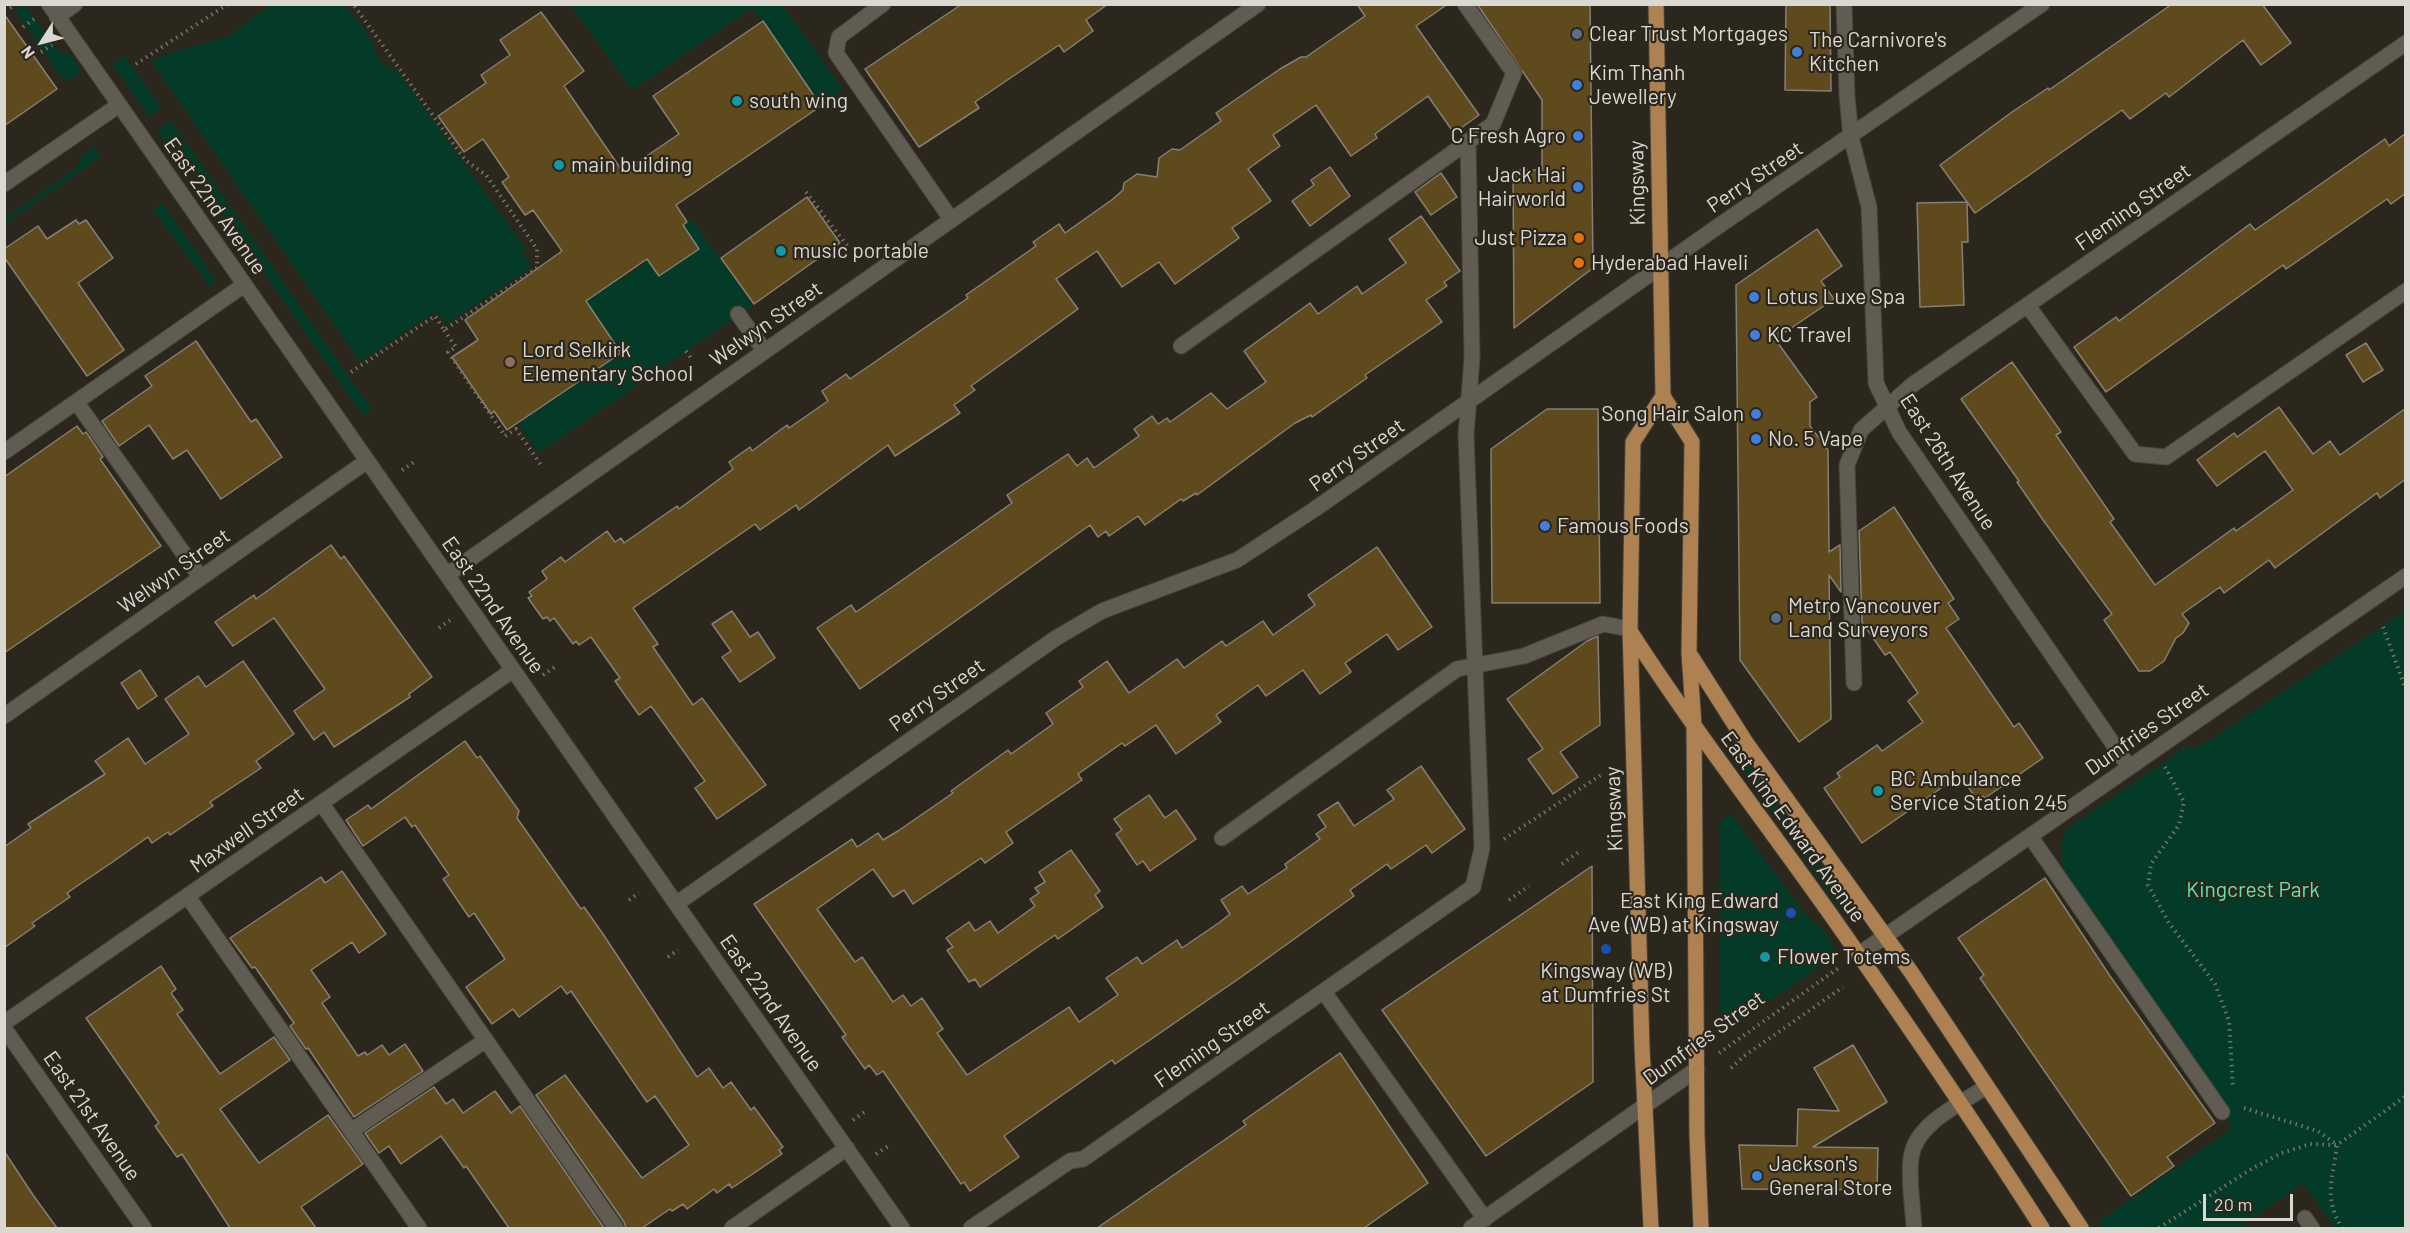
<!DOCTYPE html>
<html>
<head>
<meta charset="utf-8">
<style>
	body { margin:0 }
	#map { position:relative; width:2410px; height:1233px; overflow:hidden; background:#2b271d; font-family:Barlow,sans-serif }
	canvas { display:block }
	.frame { position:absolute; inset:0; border:6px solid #dbd8d2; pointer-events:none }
	.north { position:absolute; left:12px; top:12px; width:60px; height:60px; -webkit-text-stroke:4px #2b271d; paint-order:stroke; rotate:234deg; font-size:16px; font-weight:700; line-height:24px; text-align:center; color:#dbd8d2 }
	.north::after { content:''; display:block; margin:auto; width:21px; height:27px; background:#dbd8d2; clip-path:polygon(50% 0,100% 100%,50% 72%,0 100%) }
	.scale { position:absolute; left:2203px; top:1194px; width:90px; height:27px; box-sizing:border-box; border:3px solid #dbd8d2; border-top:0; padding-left:8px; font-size:18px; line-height:21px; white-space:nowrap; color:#dbd8d2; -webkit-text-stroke:4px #2b271d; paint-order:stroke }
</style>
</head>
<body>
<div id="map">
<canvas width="2410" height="1233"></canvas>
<div class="frame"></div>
<div class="north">N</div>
<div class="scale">20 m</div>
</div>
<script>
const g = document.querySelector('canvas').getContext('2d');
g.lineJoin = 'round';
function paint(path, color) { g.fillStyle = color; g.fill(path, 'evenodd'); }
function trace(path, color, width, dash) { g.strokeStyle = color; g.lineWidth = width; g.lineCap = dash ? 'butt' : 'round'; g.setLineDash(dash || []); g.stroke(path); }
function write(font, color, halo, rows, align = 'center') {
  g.font = font + ' Barlow,sans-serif'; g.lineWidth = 4.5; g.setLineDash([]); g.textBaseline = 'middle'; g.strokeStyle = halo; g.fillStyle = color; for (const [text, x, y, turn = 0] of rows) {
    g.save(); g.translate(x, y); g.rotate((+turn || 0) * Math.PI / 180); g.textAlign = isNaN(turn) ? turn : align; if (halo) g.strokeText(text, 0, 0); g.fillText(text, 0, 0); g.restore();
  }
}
paint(new Path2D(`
	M 272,4 L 342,5 C 360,18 372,39 378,60 L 399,73 L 526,249 L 522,252 L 532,267 L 446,324 L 436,311 L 360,362 L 152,62 L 162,55 L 227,37 Z
	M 22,5 L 25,5 L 57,50 L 71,55 L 81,70 L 71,80 L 62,78 L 15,10 Z
	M 571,5 L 782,5 L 843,89 L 822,104 L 752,8 L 632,90 Z
	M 125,56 L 161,108 L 149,117 L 112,64 Z
	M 171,121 L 372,410 L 363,416 L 177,147 L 167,145 L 157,131 Z
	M 94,146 L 101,157 L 5,224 L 5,218 L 79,166 L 81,156 Z
	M 162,203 L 214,277 L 212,289 L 153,209 Z
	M 692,219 L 753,305 L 539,453 L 518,424 L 622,352 L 582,295 L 613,274 L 619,281 L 647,262 L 642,254 Z
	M 2405,611 L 2405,1228 L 2335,1228 L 2303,1183 L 2239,1228 L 2103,1228 L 2098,1222 L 2233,1128 L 2055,873 L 2064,866 C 2060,852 2059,841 2068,828 L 2184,748 L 2199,747 Z
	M 1743,754 L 1841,897 L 1847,912 L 1838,907 L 1740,766 L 1739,757 Z
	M 1732,815 L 1806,915 L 1827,934 L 1835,951 L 1833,958 L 1732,1026 L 1725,1025 L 1720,1016 L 1720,823 L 1725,817 Z`), '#033b28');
const building = new Path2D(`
	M 962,4 L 1108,4 L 1086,20 L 1093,31 L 1064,52 L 1059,45 L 975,102 L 979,108 L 919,147 L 865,69 Z
	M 1357,4 L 1448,4 L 1416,26 L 1479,115 L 1454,133 L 1428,96 L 1375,134 L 1377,138 L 1351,156 L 1316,105 L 1273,135 L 1280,146 L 1248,169 L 1271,201 L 1232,228 L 1239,238 L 1175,284 L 1159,262 L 1122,287 L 1097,251 L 1056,279 L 1078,309 L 971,386 L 975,390 L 954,405 L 960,413 L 895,456 L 888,445 L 799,510 L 796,505 L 760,530 L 755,524 L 633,608 L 658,644 L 653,647 L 693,705 L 702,698 L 766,785 L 717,819 L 695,788 L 705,781 L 651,706 L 639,715 L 615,681 L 620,678 L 591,637 L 579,645 L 576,641 L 573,644 L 554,618 L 550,621 L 547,617 L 543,619 L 528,598 L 532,596 L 529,592 L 547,579 L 542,571 L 561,557 L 565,562 L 607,531 L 615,542 L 621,538 L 624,543 L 677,506 L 679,509 L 733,469 L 729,462 L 750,447 L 752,451 L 787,425 L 789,428 L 828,401 L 822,391 L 846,374 L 850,379 L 968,298 L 966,295 L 1036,246 L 1033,242 L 1059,224 L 1065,233 L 1113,199 L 1123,190 L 1124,183 L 1137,174 L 1157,177 L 1159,158 L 1172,149 L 1180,150 L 1221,121 L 1216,113 L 1280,69 L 1301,57 L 1306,57 L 1365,16 Z
	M 1477,4 L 1590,4 L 1593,268 L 1514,328 L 1513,170 L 1542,170 L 1542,100 Z
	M 1786,4 L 1830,4 L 1831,91 L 1785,90 Z
	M 2172,4 L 2262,4 L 2291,43 L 2261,65 L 2243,40 L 2169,97 L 2166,93 L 2130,119 L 2122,110 L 1975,213 L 1967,202 L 1968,242 L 1962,242 L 1964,305 L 1920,307 L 1917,203 L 1967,202 L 1940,165 L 2012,112 L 2048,88 L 2049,90 Z
	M 541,12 L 584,71 L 564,86 L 623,172 L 679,134 L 653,96 L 763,21 L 821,106 L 676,205 L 687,222 L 683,225 L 699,249 L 659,276 L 647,259 L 586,301 L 621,353 L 507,430 L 494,411 L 491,414 L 452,357 L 478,340 L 465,320 L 562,251 L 533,210 L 525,215 L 502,182 L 509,177 L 483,139 L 464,152 L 438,116 L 486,83 L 481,75 L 510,55 L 500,40 Z
	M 4,14 L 57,89 L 4,126 Z
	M 2406,133 L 2406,193 L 2391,204 L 2387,199 L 2286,269 L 2283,265 L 2106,392 L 2074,347 L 2116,317 L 2119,321 L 2250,224 L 2255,230 L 2385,139 L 2389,146 Z
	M 1330,167 L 1350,196 L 1310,226 L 1292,201 L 1314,185 L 1311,180 Z
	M 1441,173 L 1457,197 L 1431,215 L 1415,192 Z
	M 807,197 L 840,243 L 754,304 L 721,258 Z
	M 1421,216 L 1460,271 L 1444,282 L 1447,286 L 1426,300 L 1442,322 L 1365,375 L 1367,378 L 1312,417 L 1311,415 L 1295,423 L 1197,495 L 1196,493 L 1183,501 L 1181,499 L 1145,525 L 1138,516 L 1109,536 L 1106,531 L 1098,537 L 1090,525 L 860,689 L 817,628 L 851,605 L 856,612 L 898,583 L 1012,503 L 1007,495 L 1068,454 L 1077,466 L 1087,458 L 1094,468 L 1139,436 L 1134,429 L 1152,416 L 1158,424 L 1167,418 L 1170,422 L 1211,393 L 1227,409 L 1266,382 L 1244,351 L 1310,303 L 1318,314 L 1357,286 L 1362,294 L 1406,263 L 1389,239 Z
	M 76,220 L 79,224 L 86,220 L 113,258 L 78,283 L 124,350 L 87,376 L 4,257 L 4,249 L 38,226 L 47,239 Z
	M 1817,229 L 1842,266 L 1821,281 L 1834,299 L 1775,339 L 1817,397 L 1810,402 L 1810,426 L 1828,450 L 1829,552 L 1840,545 L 1841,592 L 1829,575 L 1831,719 L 1799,742 L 1740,660 L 1736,285 Z
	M 196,341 L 251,422 L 256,419 L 282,457 L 221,499 L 187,450 L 173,459 L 149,425 L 119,446 L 102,421 L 152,386 L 145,376 Z
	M 2366,343 L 2383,370 L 2363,382 L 2346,355 Z
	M 2012,362 L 2061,432 L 2056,435 L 2114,519 L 2110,522 L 2155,585 L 2234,528 L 2236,531 L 2293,490 L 2265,451 L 2217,486 L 2197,460 L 2234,433 L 2237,437 L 2279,407 L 2313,454 L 2330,441 L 2340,455 L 2406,408 L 2406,479 L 2380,498 L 2377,493 L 2275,568 L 2269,560 L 2224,593 L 2220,587 L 2182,614 L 2189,623 L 2183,633 L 2176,638 L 2164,661 L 2150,671 L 2139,671 L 2104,620 L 2112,614 L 2043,520 L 2017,482 L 2019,481 L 1961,399 Z
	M 1547,409 L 1598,409 L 1600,603 L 1492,603 L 1491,449 Z
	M 77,426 L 83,434 L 86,432 L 103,457 L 100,459 L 161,546 L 4,653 L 4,477 Z
	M 1894,507 L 1954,599 L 1948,603 L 1959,619 L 1946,628 L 2014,727 L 2019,723 L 2043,758 L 1985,798 L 1983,796 L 1977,800 L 1960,775 L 1862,843 L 1824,788 L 1840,777 L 1837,773 L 1877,745 L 1882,751 L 1923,722 L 1908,701 L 1918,693 L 1890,652 L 1885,655 L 1862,622 L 1859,531 Z
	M 331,545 L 341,559 L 344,556 L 432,677 L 409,694 L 410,697 L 334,747 L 324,732 L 314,740 L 294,711 L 325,689 L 274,618 L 233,646 L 215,622 L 254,595 L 256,599 Z
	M 1377,547 L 1432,627 L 1398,650 L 1387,634 L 1345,663 L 1351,672 L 1320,694 L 1303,670 L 1266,696 L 1258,685 L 1216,715 L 1221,722 L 1176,754 L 1156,725 L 1125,746 L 1122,743 L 1078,774 L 1082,780 L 1006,832 L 1013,843 L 985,863 L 981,858 L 913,904 L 904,890 L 893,897 L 873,869 L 817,909 L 855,962 L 862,957 L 893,1002 L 903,995 L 911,1006 L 922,998 L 943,1029 L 937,1033 L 967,1075 L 1069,1007 L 1079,1022 L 1118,995 L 1106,978 L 1137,957 L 1142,964 L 1177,940 L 1182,948 L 1220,922 L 1230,914 L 1221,900 L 1242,886 L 1248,894 L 1287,868 L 1285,864 L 1320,839 L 1316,834 L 1326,827 L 1318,815 L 1338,802 L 1354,826 L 1394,799 L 1387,790 L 1421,766 L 1465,829 L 1432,853 L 1426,845 L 1391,869 L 1387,864 L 1350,890 L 1354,896 L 1244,975 L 1115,1064 L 1112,1060 L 1004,1136 L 1019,1157 L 970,1191 L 964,1182 L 961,1184 L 883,1071 L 877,1075 L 869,1065 L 865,1069 L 842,1037 L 846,1035 L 754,904 L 852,839 L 857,847 L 878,833 L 883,840 L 898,831 L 953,793 L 951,791 L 1008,750 L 1011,754 L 1053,724 L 1046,713 L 1083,687 L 1079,681 L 1107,661 L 1129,693 L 1177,659 L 1184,668 L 1222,641 L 1226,646 L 1263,621 L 1273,635 L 1315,605 L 1308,595 Z
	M 732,611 L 750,637 L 758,632 L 775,658 L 740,682 L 722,657 L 731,651 L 712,624 Z
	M 1598,636 L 1600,725 L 1560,752 L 1578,777 L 1553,794 L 1528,759 L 1543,749 L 1507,699 L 1587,641 Z
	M 243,661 L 294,734 L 256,761 L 261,768 L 210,802 L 213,806 L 170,835 L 168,832 L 152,843 L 148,837 L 114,861 L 67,893 L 70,897 L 32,923 L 35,926 L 4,948 L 4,847 L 31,828 L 28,824 L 105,774 L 95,761 L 128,738 L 145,764 L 189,734 L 165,699 L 198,676 L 206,687 Z
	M 140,670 L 157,696 L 138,709 L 121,683 Z
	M 465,741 L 477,758 L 480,756 L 519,811 L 517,818 L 581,909 L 584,907 L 603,934 L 697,1077 L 709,1068 L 723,1088 L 731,1082 L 751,1110 L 754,1107 L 783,1147 L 779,1150 L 782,1154 L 732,1188 L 729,1184 L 717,1193 L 714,1189 L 687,1209 L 683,1204 L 672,1211 L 670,1209 L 642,1228 L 626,1228 L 624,1222 L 536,1095 L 565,1075 L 642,1178 L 689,1145 L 655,1096 L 647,1102 L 571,991 L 567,994 L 561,986 L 519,1017 L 513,1009 L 492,1024 L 466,987 L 505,959 L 474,913 L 469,917 L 443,879 L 449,875 L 415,825 L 412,827 L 405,817 L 363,846 L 346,820 L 368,805 L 371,809 Z
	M 1149,795 L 1165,818 L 1176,810 L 1196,839 L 1150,871 L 1143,861 L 1137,865 L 1116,834 L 1122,830 L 1114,819 Z
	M 1071,850 L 1100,891 L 1095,895 L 1103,907 L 1058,939 L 1055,935 L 980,987 L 975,979 L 969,982 L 947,950 L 953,947 L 946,938 L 969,922 L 975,931 L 990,921 L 998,933 L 1035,906 L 1030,899 L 1039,893 L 1035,888 L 1045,882 L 1039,872 Z
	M 1592,866 L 1593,1082 L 1486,1156 L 1382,1010 Z
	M 342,871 L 386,934 L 359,953 L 352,942 L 311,970 L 330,997 L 322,1003 L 358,1056 L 365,1052 L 367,1055 L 382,1045 L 389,1055 L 405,1044 L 423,1071 L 354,1117 L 308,1048 L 306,1049 L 290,1026 L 294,1023 L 255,967 L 252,968 L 230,938 L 321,877 L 325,883 Z
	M 2045,878 L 2110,976 L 2215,1123 L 2167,1157 L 2174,1166 L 2131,1196 L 1980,978 L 1984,975 L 1958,938 Z
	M 161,966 L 176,989 L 171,993 L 183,1010 L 177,1014 L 220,1074 L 274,1037 L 290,1060 L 220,1109 L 259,1163 L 328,1115 L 363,1164 L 301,1207 L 316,1228 L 230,1228 L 182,1154 L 177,1157 L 155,1126 L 159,1123 L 86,1018 Z
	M 1853,1045 L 1887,1102 L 1813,1147 L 1878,1148 L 1877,1190 L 1742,1189 L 1739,1145 L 1797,1146 L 1798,1109 L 1839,1111 L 1814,1068 Z
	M 1340,1053 L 1428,1183 L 1364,1228 L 1097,1228 L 1246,1125 L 1243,1121 Z
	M 434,1087 L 446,1104 L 453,1099 L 463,1113 L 495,1091 L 511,1113 L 520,1106 L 604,1228 L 509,1228 L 466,1166 L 464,1168 L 441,1136 L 401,1164 L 389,1146 L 379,1153 L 365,1133 Z
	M 4,1151 L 33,1195 L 57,1228 L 4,1228 Z`);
paint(building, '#5e4a1d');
trace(building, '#858075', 1.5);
const minor = new Path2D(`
	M 49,4 L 902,1228
	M 883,4 L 839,37 L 836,53 L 951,219
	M 1844,4 L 1847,96 L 1851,137 L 1869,207 L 1876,383 L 1899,432 L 2129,767
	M 57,17 L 75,4
	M 4,184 L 119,105
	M 2028,306 L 2135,454 L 2166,457 L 2406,291
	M 738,314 L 764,350
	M 1181,346 L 1493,124 L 1514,73 L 1465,4
	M 77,403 L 201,578
	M 4,452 L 244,285
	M 447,575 L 1258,4
	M 1854,683 L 1847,465 L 1861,430 L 1912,385 L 2406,43
	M 4,716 L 367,461
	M 322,804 L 616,1228
	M 2030,836 L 2222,1112
	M 1222,838 L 1457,669 L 1524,656 L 1603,624 L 1630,629
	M 188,897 L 419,1228
	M 676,904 L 1056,638 L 1102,611 L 1237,560 L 1315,509 L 1720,225 L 2042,4
	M 1858,955 L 2406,576
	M 1324,992 L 1485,1219
	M 4,1023 L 513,670
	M 4,1028 L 144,1228
	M 351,1131 L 486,1040
	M 2305,1218 L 2312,1228
	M 732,1228 L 847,1148
	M 971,1228 L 1070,1161 L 1083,1159 L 1473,887 L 1482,848 L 1466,435 L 1472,358 L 1468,141
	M 1471,1228 L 1697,1069
	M 1914,1228 C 1913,1206 1908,1180 1911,1158 C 1915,1124 1960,1104 1986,1087`);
const major = new Path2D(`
	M 1656,4 L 1663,396 L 1692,442 L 1689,653 L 1694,725 L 1697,1135 L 1701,1228
	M 1630,631 C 1697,735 1774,833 1845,935 C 1912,1031 1979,1129 2042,1228
	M 1691,656 L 1747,744 L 1911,972 L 2081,1228
	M 1651,1228 L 1642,1047 L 1630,629 L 1633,442 L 1663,396`);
trace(minor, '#48443c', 17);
trace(major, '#48443c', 17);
trace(new Path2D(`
	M 10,8 L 14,4
	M 23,27 L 34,19
	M 41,52 L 52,45
	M 136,64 L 228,4
	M 806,192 L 848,247
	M 444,330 L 456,347 L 448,352 L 505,436 L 516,429 L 541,465
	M 686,351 L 691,358
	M 351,372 L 435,316 L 444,330 L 537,268 L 537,249 L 486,175 L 465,160 L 353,4
	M 402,470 L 414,462
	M 2383,627 L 2406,690
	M 439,628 L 450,620
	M 543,675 L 555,667
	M 2165,767 L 2184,802 L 2179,825 L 2151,864 L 2148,885 L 2169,923 L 2215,984 L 2229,1021 L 2233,1088
	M 1504,839 L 1604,773
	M 1562,864 L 1580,851
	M 629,900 L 639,893
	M 1509,900 L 1529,886
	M 668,957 L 678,950
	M 1719,1053 L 1840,967
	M 1731,1068 L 1744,1056 L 1843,987
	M 2244,1108 L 2318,1131 L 2337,1145 C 2333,1179 2323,1197 2342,1228
	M 853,1120 L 866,1111
	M 876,1154 L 890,1145
	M 2159,1228 L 2253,1168 L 2282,1153 L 2310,1144 L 2337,1145 L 2406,1096`), '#76726a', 4, [1.5, 4.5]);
trace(minor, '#615c51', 15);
trace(major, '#ad8152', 15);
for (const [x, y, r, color] of [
	[1577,34,6,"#5c6f8a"],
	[1797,52,6,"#3f7fe0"],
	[1577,85,6,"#3f7fe0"],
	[737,101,6,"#0f9aa8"],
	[1578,136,6,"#3f7fe0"],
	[559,165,6,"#0f9aa8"],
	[1578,187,6,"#3f7fe0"],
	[1579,238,6,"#e8710a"],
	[781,251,6,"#0f9aa8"],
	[1579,263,6,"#e8710a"],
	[1754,297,6,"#3f7fe0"],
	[1755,335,6,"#3f7fe0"],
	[510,362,6,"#8d6e63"],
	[1756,414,6,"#3f7fe0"],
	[1756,439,6,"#3f7fe0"],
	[1545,526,6,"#3f7fe0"],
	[1776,618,6,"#5c6f8a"],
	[1878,791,6,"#0f9aa8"],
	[1791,913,6,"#1a4fb4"],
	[1606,949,6,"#1a4fb4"],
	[1765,957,6,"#0f9aa8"],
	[1757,1176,6,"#3f7fe0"]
]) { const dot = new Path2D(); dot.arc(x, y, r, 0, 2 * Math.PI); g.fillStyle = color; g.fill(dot); trace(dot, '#2b271d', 2); }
write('21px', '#dbd8d2', '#2b271d', [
	["Clear Trust Mortgages",1589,34],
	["The Carnivore's",1809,40],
	["Kitchen",1809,64],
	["Kim Thanh",1589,73],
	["Jewellery",1589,97],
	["south wing",749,101],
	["C Fresh Agro",1566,136,"right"],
	["main building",571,165],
	["Jack Hai",1566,175,"right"],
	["Hairworld",1566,199,"right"],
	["Just Pizza",1567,238,"right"],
	["music portable",793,251],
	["Hyderabad Haveli",1591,263],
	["Lotus Luxe Spa",1766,297],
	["KC Travel",1767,335],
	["Lord Selkirk",522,350],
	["Elementary School",522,374],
	["Song Hair Salon",1744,414,"right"],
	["No. 5 Vape",1768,439],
	["Famous Foods",1557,526],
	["Metro Vancouver",1788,606],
	["Land Surveyors",1788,630],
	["BC Ambulance",1890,779],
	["Service Station 245",1890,803],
	["East King Edward",1779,901,"right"],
	["Ave (WB) at Kingsway",1779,925,"right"],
	["Flower Totems",1777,957],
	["Kingsway (WB)",1606,971,"center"],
	["at Dumfries St",1606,995,"center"],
	["Jackson's",1769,1164],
	["General Store",1769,1188]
], 'left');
write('21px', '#dbd8d2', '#2b271d', [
	["Perry Street",1755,177,-34],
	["Kingsway",1637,183,-91],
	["East 22nd Avenue",215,206,55],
	["Fleming Street",2133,207,-35],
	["Welwyn Street",766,324,-35],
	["Perry Street",1357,455,-35],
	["East 26th Avenue",1948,462,57],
	["Welwyn Street",174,571,-35],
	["East 22nd Avenue",493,605,55],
	["Perry Street",937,695,-35],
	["Dumfries Street",2147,729,-35],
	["Kingsway",1614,809,-92],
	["East King Edward Avenue",1793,827,54],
	["Maxwell Street",247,830,-35],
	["East 22nd Avenue",771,1003,55],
	["Dumfries Street",1704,1038,-36],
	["Fleming Street",1212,1044,-35],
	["East 21st Avenue",92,1116,55]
]);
write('21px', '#5fe6b0', '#2b271d', [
	["Kingcrest Park",2253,890]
]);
</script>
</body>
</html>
